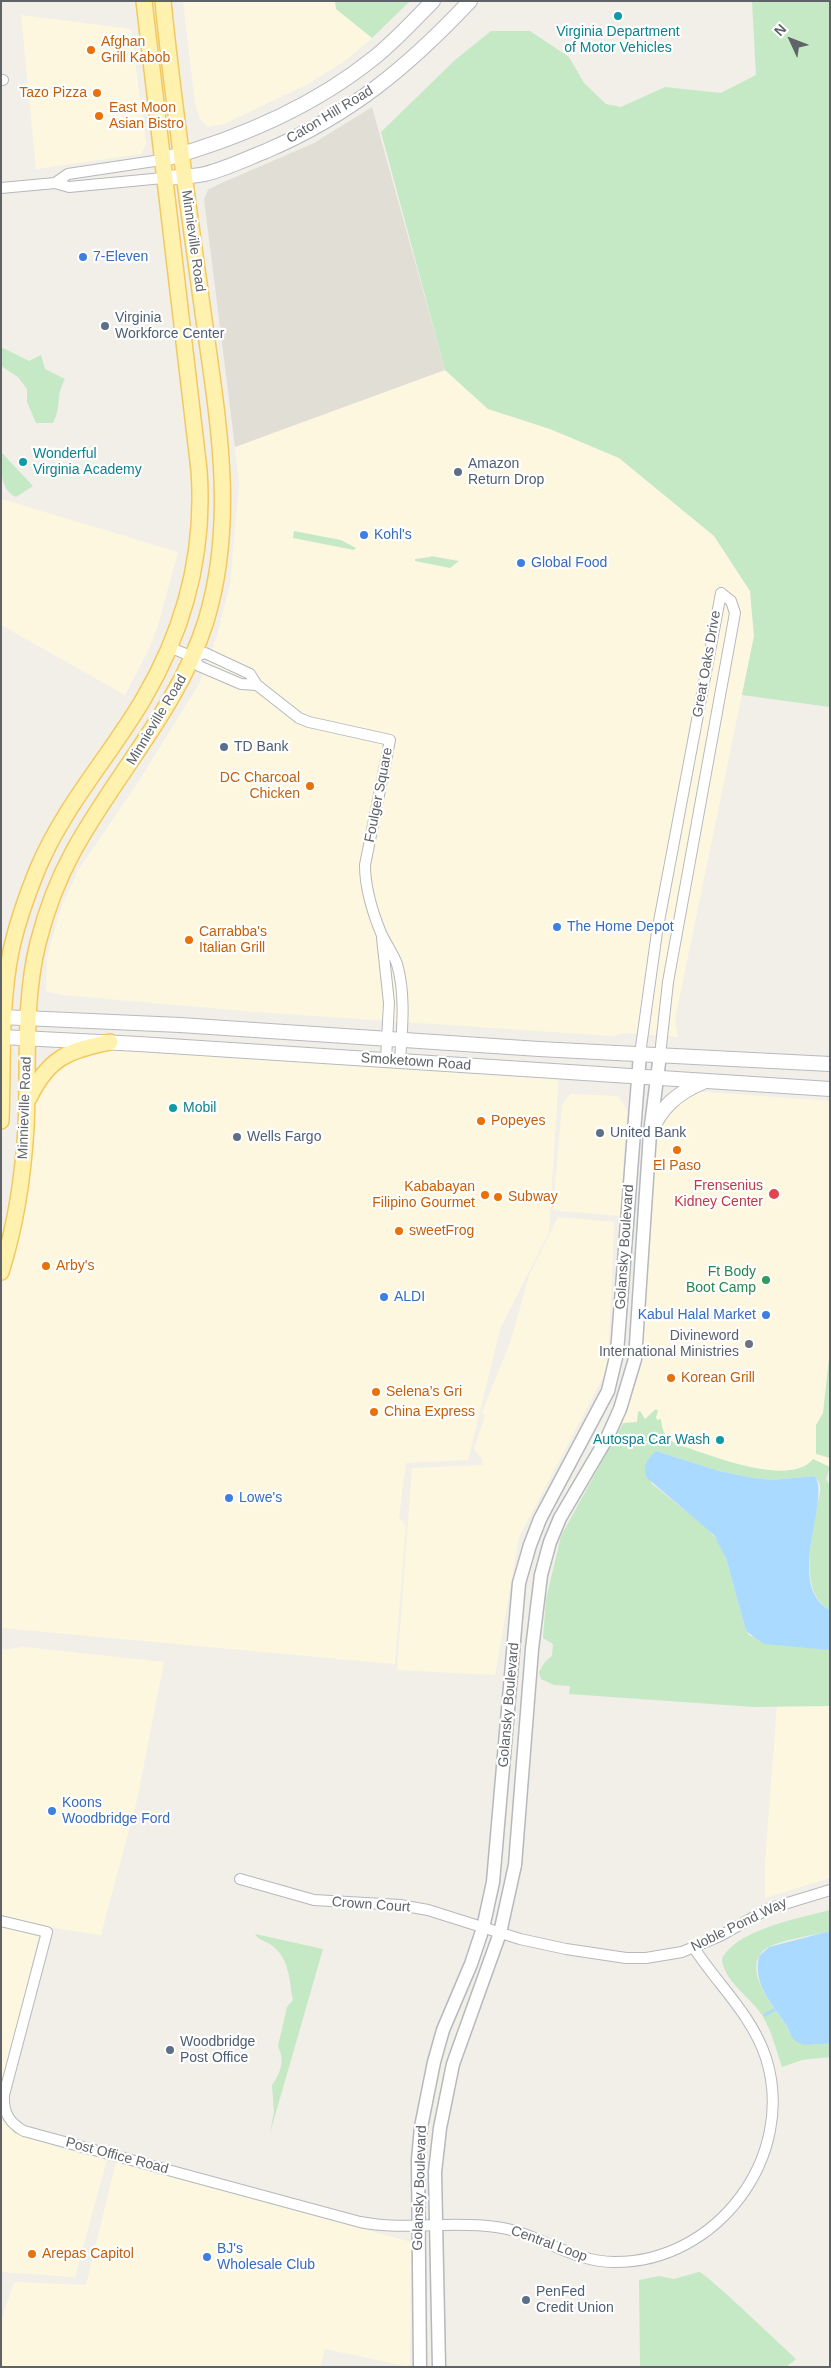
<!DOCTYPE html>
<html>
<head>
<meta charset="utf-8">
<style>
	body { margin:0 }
	#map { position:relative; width:831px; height:2368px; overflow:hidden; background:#f1efe8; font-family:Helvetica,sans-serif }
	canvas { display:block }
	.frame { position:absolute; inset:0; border:2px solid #5f6368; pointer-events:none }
	.north { position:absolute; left:766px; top:15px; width:50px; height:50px; -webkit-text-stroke:4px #fff; paint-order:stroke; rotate:313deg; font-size:14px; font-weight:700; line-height:20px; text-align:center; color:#5f6368 }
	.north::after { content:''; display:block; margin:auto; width:18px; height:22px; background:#5f6368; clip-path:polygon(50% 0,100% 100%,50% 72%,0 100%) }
</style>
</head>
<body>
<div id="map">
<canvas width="831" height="2368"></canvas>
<div class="frame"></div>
<div class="north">N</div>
</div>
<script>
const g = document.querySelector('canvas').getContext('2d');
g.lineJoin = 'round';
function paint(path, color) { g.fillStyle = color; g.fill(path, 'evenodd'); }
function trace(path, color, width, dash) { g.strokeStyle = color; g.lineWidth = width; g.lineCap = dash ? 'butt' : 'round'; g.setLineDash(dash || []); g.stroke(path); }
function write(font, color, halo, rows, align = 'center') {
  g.font = font + ' Helvetica,sans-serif'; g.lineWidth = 4.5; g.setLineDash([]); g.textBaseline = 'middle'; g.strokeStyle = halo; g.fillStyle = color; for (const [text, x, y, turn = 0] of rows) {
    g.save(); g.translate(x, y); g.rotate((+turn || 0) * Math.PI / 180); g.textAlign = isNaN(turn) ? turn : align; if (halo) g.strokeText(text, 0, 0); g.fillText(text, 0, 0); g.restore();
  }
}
paint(new Path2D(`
	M 183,1 L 335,1 L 336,9 L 372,38 L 346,60 L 308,84 L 224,124 L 208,127 L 200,119 L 195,104 Z
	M 21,15 L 131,29 L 146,144 L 141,154 L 36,169 Z
	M 445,370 L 488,409 L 550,429 L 619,458 L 714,536 L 750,591 L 754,636 L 675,1019 L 678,1037 L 624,1033 L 612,1036 L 256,1012 L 63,995 L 46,991 L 47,957 L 61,908 L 79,869 L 137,784 L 199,684 L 217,636 L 230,584 L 239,484 L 235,447 Z
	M 1,499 L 178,552 L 158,625 L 149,649 L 125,695 L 1,625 Z
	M 86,1048 L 559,1072 L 549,1232 L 500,1329 L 468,1460 L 406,1463 L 399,1517 L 406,1526 L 395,1664 L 1,1628 L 1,1269 L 37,1082 Z
	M 705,1092 L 830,1101 L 830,1472 L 769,1475 L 740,1470 L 616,1429 L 626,1407 L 655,1139 L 663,1113 L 695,1093 Z
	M 570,1094 L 618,1096 L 627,1110 L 620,1216 L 553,1210 L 562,1105 Z
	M 558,1217 L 614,1222 L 608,1368 L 519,1537 L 495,1675 L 397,1670 L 412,1468 L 483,1465 L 482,1459 L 474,1449 L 485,1416 L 482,1412 L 510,1343 L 529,1276 Z
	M 25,1647 L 164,1662 L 137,1800 L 101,1935 L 41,1926 L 1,2091 L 1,1650 Z
	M 777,1706 L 830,1706 L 830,1878 L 765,1898 L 765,1861 Z
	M 1,2116 L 6,2124 L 34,2140 L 81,2154 L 107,2159 L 75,2277 L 1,2272 Z
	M 116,2162 L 411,2242 L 410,2367 L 325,2349 L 320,2367 L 1,2367 L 1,2321 L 14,2282 L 86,2285 Z`), '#fef7e0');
paint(new Path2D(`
	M 372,107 L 445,370 L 235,447 L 204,199 L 208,190 L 217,185 L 314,143 Z`), '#e1ded6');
paint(new Path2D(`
	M 335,1 L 410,1 L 372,38 L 336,9 Z
	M 752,1 L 830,1 L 830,707 L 742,695 L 754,636 L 750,591 L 714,536 L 619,458 L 550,429 L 488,409 L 445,370 L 381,132 L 455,60 L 491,31 L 530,31 L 569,57 L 584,83 L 606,104 L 621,107 L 665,87 L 721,93 L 756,75 Z
	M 1,347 L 29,361 L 41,355 L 45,369 L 65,379 C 55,397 62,406 53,423 L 36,423 L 27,402 L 27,389 L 18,377 L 1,366 Z
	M 1,452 L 33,486 L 16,497 C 0,490 1,469 1,452 Z
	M 294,531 L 341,540 L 356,548 L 354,550 L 293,538 Z
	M 431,556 L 459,561 L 450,568 L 415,561 L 415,559 L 430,557 Z
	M 830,1348 L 830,1458 L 816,1454 L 816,1425 L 823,1413 Z
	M 656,1409 L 658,1411 L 656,1417 L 657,1420 L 661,1419 C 662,1432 665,1437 676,1444 C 706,1453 789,1489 813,1459 L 830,1467 L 826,1479 L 830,1486 L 830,1610 C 797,1591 813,1536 817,1506 C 818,1500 821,1493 820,1487 C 820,1483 817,1479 815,1476 L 772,1480 L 754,1478 L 719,1471 L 656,1451 L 651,1483 L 708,1529 L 721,1545 L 726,1558 L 746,1631 L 750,1636 L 830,1650 L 830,1706 L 754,1707 L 569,1694 L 570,1686 L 554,1685 L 541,1679 L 539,1672 L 545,1662 L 552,1656 L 553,1644 L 543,1638 L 546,1599 L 561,1536 L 623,1423 L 637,1422 L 638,1412 L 640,1411 L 645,1419 Z
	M 830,1910 L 830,1931 C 815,1935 774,1941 764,1950 C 742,1969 773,2006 784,2022 C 790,2031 787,2035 800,2042 C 808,2047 821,2043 830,2044 L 830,2057 L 802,2060 L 782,2067 C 776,2050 772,2031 762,2015 C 750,1997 723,1980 722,1959 C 737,1929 801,1918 830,1910 Z
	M 255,1934 L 323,1949 L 270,2133 L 274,2112 L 272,2085 C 281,2073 285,2060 278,2046 L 287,2007 L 293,2000 C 289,1979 290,1958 270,1944 C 265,1941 258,1940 255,1934 Z
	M 699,2272 C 706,2273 783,2347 796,2359 L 786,2367 L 640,2367 L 639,2280 L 659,2276 L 674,2279 Z`), '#c5e8c5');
paint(new Path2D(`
	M 656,1451 L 719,1471 L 754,1478 L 772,1480 L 815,1476 C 831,1500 784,1585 830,1610 L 830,1650 L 764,1644 L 746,1631 L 726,1558 L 714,1535 L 647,1478 C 642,1466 647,1460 656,1451 Z
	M 830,1931 L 830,2044 C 820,2043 808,2047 799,2043 C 789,2039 790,2029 784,2022 C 770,2001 753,1984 759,1956 L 769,1947 Z`), '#aadaff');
trace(new Path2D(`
	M 765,2015 L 774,2010`), '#aadaff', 3);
const minor = new Path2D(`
	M 1,80 L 3,80
	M 55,183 L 68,174 L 161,160
	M 1,188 L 55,183 L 69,187 L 163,178
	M 169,647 L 193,657 L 199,666 L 241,684 L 257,685
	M 193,657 L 205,653 L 250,674 L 257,685 L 299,718 L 309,722 L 390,740 L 365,865 C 365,889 372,911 381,933 C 386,944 393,953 397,964 C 406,995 402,1030 400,1061
	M 382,938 L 389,1003 L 386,1060
	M 640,1054 L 657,932 L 721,593 L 731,601 L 735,613 L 668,982 L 660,1055
	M 240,1879 L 314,1900 L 400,1905 L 428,1910 L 520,1939 L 566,1949 L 626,1958 L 646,1958 L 682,1952 L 720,1936 L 768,1909 L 830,1890
	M 1,1921 L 47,1932 L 4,2095 C 3,2112 9,2123 24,2131 L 360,2222 C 405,2231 450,2220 496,2227 C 537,2232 571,2262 614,2262 C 717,2263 797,2156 766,2058 C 752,2015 718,1985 694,1948`);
const tertiary = new Path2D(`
	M 420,2367 L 418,2160 L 421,2127 L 434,2062 L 443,2030 L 471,1964 L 483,1928 L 493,1882 L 519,1583 L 530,1545 L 540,1519 L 608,1391 L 617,1353 L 640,1054
	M 439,2367 L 435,2172 L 440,2128 L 453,2064 L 500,1933 L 515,1865 L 532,1649 L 541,1575 L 550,1542 L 560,1518 L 607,1438 L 620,1409 L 635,1359 L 650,1133 L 660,1055`);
const secondary = new Path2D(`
	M 161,160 C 238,139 312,108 375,57 C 396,40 414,20 433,1
	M 163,178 C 177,177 192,177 205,174 C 225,169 246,159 266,151 C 350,115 408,67 470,1
	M 1,1017 L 180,1025 L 539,1049 L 830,1064
	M 1,1037 L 139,1044 L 830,1089
	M 650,1133 C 661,1107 677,1093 703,1082`);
const primary = new Path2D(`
	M 29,1098 C 49,1057 68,1051 110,1042
	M 1,1121 C 3,1065 0,1006 11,951 C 17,923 27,895 38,868 C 64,806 110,756 144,698 C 185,628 205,551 199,470 L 144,1
	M 1,1272 C 16,1225 23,1177 26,1128 C 29,1066 23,1003 38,943 C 46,911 58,879 74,850 C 117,772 179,707 206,621 C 238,516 216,410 202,305 C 188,204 173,103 163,1`);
trace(minor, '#b5b8bc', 12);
trace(tertiary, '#b5b8bc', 15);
trace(secondary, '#b6babf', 16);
trace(primary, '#f2c960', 18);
trace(minor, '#fff', 10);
trace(tertiary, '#fff', 12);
trace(secondary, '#fff', 14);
trace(primary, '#fff2af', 15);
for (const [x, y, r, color] of [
	[618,16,5,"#0f9aa8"],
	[91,50,5,"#e8710a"],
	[97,93,5,"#e8710a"],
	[99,116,5,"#e8710a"],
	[83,257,5,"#3f7fe0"],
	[105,326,5,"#5c6f8a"],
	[23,462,5,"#0f9aa8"],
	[458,472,5,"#5c6f8a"],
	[364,535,5,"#3f7fe0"],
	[521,563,5,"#3f7fe0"],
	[224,747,5,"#5c6f8a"],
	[310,786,5,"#e8710a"],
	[557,927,5,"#3f7fe0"],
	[189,940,5,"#e8710a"],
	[173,1108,5,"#0f9aa8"],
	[481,1121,5,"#e8710a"],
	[600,1133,5,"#5c6f8a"],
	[237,1137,5,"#5c6f8a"],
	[677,1150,5,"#e8710a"],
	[774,1194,6,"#e0444e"],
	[485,1195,5,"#e8710a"],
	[498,1197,5,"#e8710a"],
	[399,1231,5,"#e8710a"],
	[46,1266,5,"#e8710a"],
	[766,1280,5,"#2e9e5b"],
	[384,1297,5,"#3f7fe0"],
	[766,1315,5,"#3f7fe0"],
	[749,1344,5,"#6b7280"],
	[671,1378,5,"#e8710a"],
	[376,1392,5,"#e8710a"],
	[374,1412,5,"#e8710a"],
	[720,1440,5,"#0f9aa8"],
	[229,1498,5,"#3f7fe0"],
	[52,1811,5,"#3f7fe0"],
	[170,2050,5,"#5c6f8a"],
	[32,2254,5,"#e8710a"],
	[207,2257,5,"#3f7fe0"],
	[526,2300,5,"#5c6f8a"]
]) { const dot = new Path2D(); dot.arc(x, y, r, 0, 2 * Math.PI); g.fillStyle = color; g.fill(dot); trace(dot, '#fff', 2); }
write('14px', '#0d838f', '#fff', [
	["Virginia Department",618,32,"center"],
	["of Motor Vehicles",618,48,"center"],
	["Wonderful",33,454],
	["Virginia Academy",33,470],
	["Mobil",183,1108],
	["Autospa Car Wash",710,1440,"right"]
], 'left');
write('14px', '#c56008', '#fff', [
	["Afghan",101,42],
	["Grill Kabob",101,58],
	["Tazo Pizza",87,93,"right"],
	["East Moon",109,108],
	["Asian Bistro",109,124],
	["DC Charcoal",300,778,"right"],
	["Chicken",300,794,"right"],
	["Carrabba's",199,932],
	["Italian Grill",199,948],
	["Popeyes",491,1121],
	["El Paso",677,1166,"center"],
	["Kababayan",475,1187,"right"],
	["Filipino Gourmet",475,1203,"right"],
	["Subway",508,1197],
	["sweetFrog",409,1231],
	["Arby's",56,1266],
	["Korean Grill",681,1378],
	["Selena’s Gri",386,1392],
	["China Express",384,1412],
	["Arepas Capitol",42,2254]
], 'left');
write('14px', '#5f6368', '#fff', [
	["Caton Hill Road",330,115,-31],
	["Minnieville Road",193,241,82],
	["Great Oaks Drive",707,664,-80],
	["Minnieville Road",157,720,-59],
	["Foulger Square",379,795,-79],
	["Smoketown Road",416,1062,4],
	["Minnieville Road",25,1108,-88],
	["Golansky Boulevard",625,1247,-86],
	["Golansky Boulevard",509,1705,-85],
	["Crown Court",371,1905,4],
	["Noble Pond Way",739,1925,-26],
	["Post Office Road",117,2156,15],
	["Golansky Boulevard",420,2188,-88],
	["Central Loop",549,2244,20]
]);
write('14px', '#366cbe', '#fff', [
	["7-Eleven",93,257],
	["Kohl's",374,535],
	["Global Food",531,563],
	["The Home Depot",567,927],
	["ALDI",394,1297],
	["Kabul Halal Market",756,1315,"right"],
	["Lowe's",239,1498],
	["Koons",62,1803],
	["Woodbridge Ford",62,1819],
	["BJ's",217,2249],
	["Wholesale Club",217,2265]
], 'left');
write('14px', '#4e5e75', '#fff', [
	["Virginia",115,318],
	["Workforce Center",115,334],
	["Amazon",468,464],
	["Return Drop",468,480],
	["TD Bank",234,747],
	["United Bank",610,1133],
	["Wells Fargo",247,1137],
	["Woodbridge",180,2042],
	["Post Office",180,2058],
	["PenFed",536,2292],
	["Credit Union",536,2308]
], 'left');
write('14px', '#be3a42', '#fff', [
	["Frensenius",763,1186],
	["Kidney Center",763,1202]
], 'right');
write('14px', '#27864d', '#fff', [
	["Ft Body",756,1272],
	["Boot Camp",756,1288]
], 'right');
write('14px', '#5b616d', '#fff', [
	["Divineword",739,1336],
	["International Ministries",739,1352]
], 'right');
</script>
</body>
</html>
